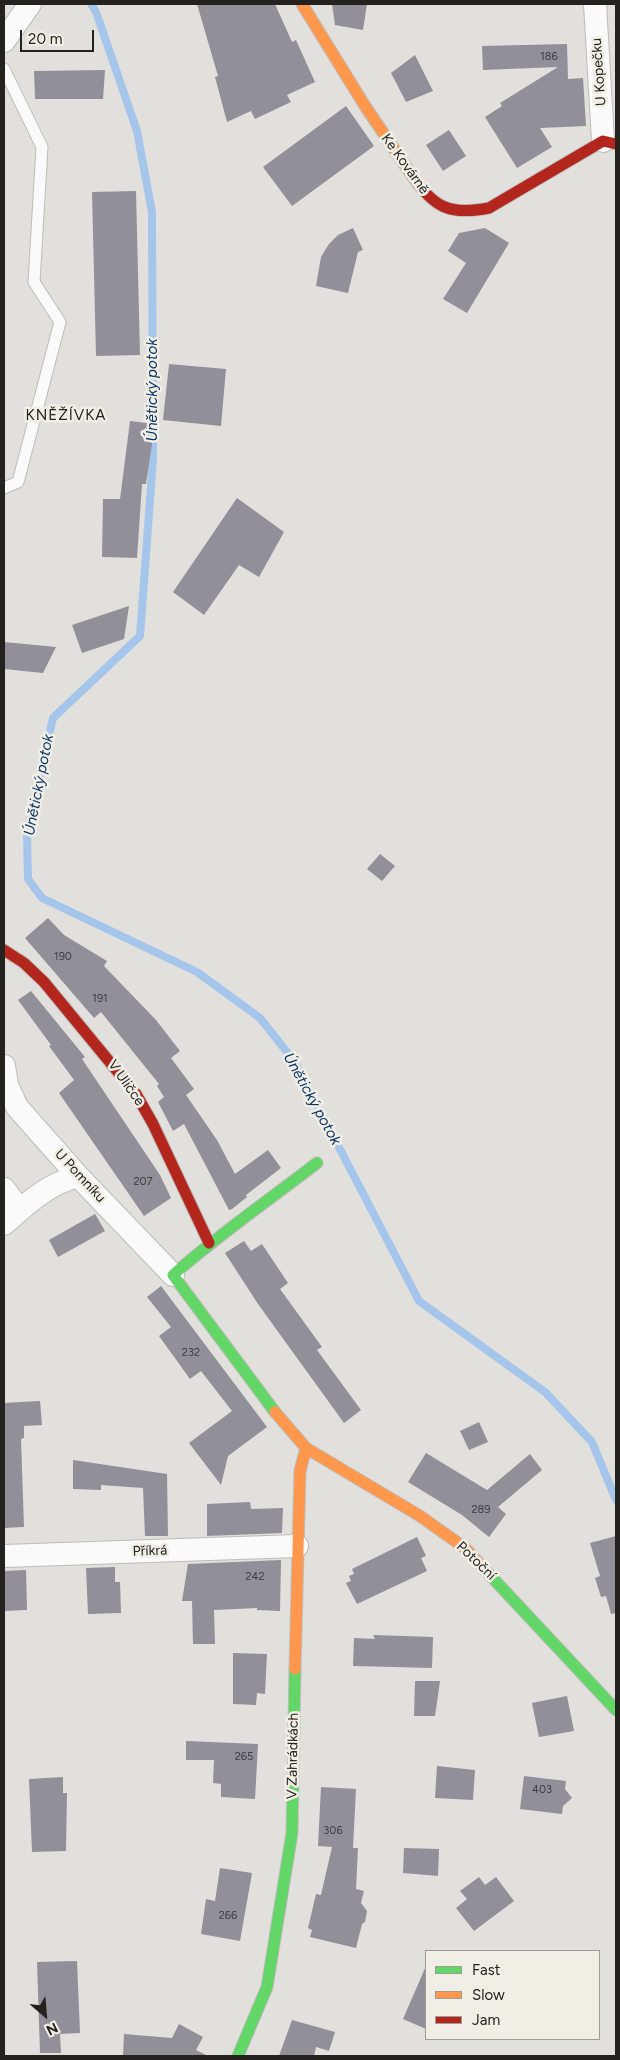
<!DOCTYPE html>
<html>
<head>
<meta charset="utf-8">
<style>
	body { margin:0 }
	#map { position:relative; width:620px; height:2060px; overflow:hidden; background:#e1e0dc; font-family:Figtree,sans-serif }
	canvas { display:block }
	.frame { position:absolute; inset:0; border:5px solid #23221f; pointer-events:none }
	.legend { position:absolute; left:425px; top:1950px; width:175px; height:90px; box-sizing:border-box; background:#f1eee6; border:1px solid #9f9c96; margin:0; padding:6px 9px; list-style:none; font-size:15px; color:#23221f }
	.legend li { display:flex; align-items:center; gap:10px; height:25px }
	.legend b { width:25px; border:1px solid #9f9c96 }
	.north { position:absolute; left:20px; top:1990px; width:50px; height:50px; -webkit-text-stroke:4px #f1eee6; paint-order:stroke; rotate:153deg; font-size:14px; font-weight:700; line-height:20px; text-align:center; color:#23221f }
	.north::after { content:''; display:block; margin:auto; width:18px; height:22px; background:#23221f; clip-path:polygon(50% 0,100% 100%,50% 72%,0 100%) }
	.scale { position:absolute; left:20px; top:30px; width:74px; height:22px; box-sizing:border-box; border:2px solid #23221f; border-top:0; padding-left:6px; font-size:15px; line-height:18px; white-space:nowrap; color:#23221f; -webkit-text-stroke:4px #f1eee6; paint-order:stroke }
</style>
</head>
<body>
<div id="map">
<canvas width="620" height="2060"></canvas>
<div class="frame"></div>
<ul class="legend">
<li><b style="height:6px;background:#63d668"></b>Fast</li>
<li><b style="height:6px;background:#ff974d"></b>Slow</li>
<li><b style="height:6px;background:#b3261e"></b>Jam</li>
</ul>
<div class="north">N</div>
<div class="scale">20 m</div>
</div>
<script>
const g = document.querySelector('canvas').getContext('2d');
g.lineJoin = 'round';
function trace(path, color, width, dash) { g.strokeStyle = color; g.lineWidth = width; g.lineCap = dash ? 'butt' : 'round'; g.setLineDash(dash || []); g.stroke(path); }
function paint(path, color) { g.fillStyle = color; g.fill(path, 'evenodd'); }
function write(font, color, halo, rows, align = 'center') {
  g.font = font + ' Figtree,sans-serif'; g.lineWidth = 5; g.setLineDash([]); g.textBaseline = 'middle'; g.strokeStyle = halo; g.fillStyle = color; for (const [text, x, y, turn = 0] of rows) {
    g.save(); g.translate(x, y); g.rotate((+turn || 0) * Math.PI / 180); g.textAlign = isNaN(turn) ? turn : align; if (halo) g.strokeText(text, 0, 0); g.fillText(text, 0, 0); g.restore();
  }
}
trace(new Path2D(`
	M 91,4 L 96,12 L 137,131 L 152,212 L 153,459 L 140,636 L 53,718 L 27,834 L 28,879 L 42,898 L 197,972 L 260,1018 L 294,1061 L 419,1301 L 545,1392 L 592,1442 L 616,1500`), '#a6c5eb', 8);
paint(new Path2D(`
	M 197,4 L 275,4 L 292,42 L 296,40 L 315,82 L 287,95 L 291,102 L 255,119 L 251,111 L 227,122 L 215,77 L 218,76 Z
	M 332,4 L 367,4 L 363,30 L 335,25 Z
	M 567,44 L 568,79 L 583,78 L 586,126 L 540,128 L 552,147 L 517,168 L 485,117 L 502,106 L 500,103 L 558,67 L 483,70 L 482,46 Z
	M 415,55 L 433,91 L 406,102 L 391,73 Z
	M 105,70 L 103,99 L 35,99 L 34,71 Z
	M 346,106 L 374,146 L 292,206 L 263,167 Z
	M 449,130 L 466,156 L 443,171 L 426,145 Z
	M 136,191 L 140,355 L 96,356 L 92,192 Z
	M 353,228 L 363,250 L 358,252 L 348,293 L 316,286 L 321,257 L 329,244 L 338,235 Z
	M 485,228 L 509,243 L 467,313 L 443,299 L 466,263 L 448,251 L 459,233 Z
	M 169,364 L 226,369 L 221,426 L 163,420 Z
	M 130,421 L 155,424 L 146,484 L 142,484 L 137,558 L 102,557 L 103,499 L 120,499 Z
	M 237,498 L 284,532 L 259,577 L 239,565 L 204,615 L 173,592 Z
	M 129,606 L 124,639 L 82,653 L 72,625 Z
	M 4,642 L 56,647 L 43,673 L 4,669 Z
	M 380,854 L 395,866 L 382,881 L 367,869 Z
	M 48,918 L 64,935 L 107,961 L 104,966 L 156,1020 L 180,1051 L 171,1058 L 194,1089 L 186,1095 L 217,1140 L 235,1174 L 268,1150 L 281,1168 L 246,1195 L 247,1197 L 232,1209 L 229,1210 L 184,1124 L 173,1131 L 158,1102 L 164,1097 L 157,1086 L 159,1084 L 101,1012 L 94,1018 L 25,938 Z
	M 31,991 L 85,1057 L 82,1059 L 160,1175 L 171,1198 L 144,1216 L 59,1093 L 74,1080 L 49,1046 L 51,1045 L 18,1000 Z
	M 95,1214 L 105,1231 L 58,1257 L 49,1240 Z
	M 244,1241 L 251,1251 L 262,1244 L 288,1283 L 280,1289 L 322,1347 L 317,1350 L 361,1410 L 344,1423 L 258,1304 L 225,1253 Z
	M 161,1286 L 267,1427 L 228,1456 L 221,1485 L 189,1443 L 232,1411 L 201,1371 L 190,1379 L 159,1336 L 171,1327 L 147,1297 Z
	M 40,1401 L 42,1425 L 24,1426 L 24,1438 L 21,1439 L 24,1527 L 4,1528 L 4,1403 Z
	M 479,1422 L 488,1442 L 469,1450 L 460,1431 Z
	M 426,1453 L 487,1490 L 530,1454 L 542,1470 L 498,1507 L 506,1514 L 489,1537 L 462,1515 L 408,1482 Z
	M 73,1460 L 167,1474 L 168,1536 L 145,1536 L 143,1488 L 101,1485 L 101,1490 L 73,1489 Z
	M 250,1502 L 251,1509 L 283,1508 L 282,1533 L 207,1536 L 207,1504 Z
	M 616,1536 L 616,1613 L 611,1614 L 606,1596 L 601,1597 L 595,1578 L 600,1576 L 590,1543 Z
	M 417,1537 L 426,1556 L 421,1558 L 427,1571 L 357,1604 L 346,1583 L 351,1581 L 349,1576 L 354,1574 L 352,1569 Z
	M 281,1560 L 280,1611 L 257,1610 L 257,1608 L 214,1610 L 215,1644 L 193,1644 L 192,1601 L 182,1601 L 188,1564 Z
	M 115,1567 L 115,1582 L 120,1582 L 121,1613 L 88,1614 L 86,1568 Z
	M 26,1570 L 27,1610 L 4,1611 L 4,1571 Z
	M 373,1635 L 433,1637 L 432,1668 L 353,1666 L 354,1638 L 375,1639 Z
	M 233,1653 L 267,1654 L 265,1694 L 257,1693 L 256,1705 L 233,1704 Z
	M 415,1681 L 440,1681 L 435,1716 L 414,1716 Z
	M 567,1696 L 574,1731 L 539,1737 L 532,1703 Z
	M 186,1741 L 258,1744 L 255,1799 L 221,1797 L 221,1784 L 213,1783 L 214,1760 L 186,1760 Z
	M 437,1766 L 475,1770 L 473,1800 L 435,1798 Z
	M 524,1776 L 566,1781 L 565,1789 L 572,1798 L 563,1806 L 562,1814 L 520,1809 Z
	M 63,1777 L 63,1793 L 67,1793 L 66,1851 L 32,1852 L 29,1779 Z
	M 321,1787 L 356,1789 L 353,1848 L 358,1848 L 356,1889 L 364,1891 L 361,1903 L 367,1911 L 365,1922 L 362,1924 L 356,1948 L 310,1937 L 312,1930 L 308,1928 L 316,1894 L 321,1895 L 332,1847 L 318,1846 Z
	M 404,1848 L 439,1849 L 438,1876 L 403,1873 Z
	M 220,1868 L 252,1873 L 240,1941 L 201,1934 L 206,1899 L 215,1901 Z
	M 479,1877 L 485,1885 L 496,1877 L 514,1901 L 474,1931 L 456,1908 L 467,1899 L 460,1891 Z
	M 77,1961 L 80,2033 L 60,2034 L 61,2053 L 40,2053 L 37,1962 Z
	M 426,1966 L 426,2029 L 403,2019 Z
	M 292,2020 L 335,2032 L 329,2051 L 316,2047 L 314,2056 L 279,2056 Z
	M 179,2024 L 203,2037 L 196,2050 L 208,2056 L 123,2056 L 124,2034 L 172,2038 Z`), '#918f98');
const lane = new Path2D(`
	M 4,69 L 42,147 L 34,282 L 60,322 L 18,482 L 4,488`);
const street = new Path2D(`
	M 595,4 L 603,141
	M 4,41 L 30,4
	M 4,1066 L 7,1085 L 17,1107 L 78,1176 L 173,1275
	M 4,1189 L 20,1210
	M 4,1224 C 28,1203 46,1185 78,1176
	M 4,1556 L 297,1546`);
const fast = new Path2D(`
	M 275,1412 L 173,1275 C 218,1235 269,1200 317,1163
	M 488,1573 L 616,1710
	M 238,2056 L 267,1987 L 292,1833 L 295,1669`);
const slow = new Path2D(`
	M 302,4 L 365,106 L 411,174
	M 275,1412 L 306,1448 L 420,1516 L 465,1548 L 488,1573
	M 295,1669 L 300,1471 L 306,1448`);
const jam = new Path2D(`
	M 411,174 C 433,207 449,216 489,208 L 603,141 L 616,144
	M 4,950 L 24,963 L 44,982 L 136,1094 L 153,1124 L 209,1243`);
trace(lane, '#bdbcb8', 13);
trace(street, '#bdbcb8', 24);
trace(fast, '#bdbcb8', 13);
trace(slow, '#bdbcb8', 13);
trace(jam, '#bdbcb8', 13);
trace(lane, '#fafafa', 11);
trace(street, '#fafafa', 22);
trace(fast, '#63d668', 11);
trace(slow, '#ff974d', 11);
trace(jam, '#b3261e', 11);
write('11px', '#3e3d3d', null, [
	["186",549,57],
	["190",63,957],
	["191",100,999],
	["207",143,1182],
	["232",191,1353],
	["289",481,1510],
	["242",255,1577],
	["265",244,1757],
	["403",542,1790],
	["306",333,1831],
	["266",228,1916]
]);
write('14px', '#23221f', '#f1eee6', [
	["U Kopečku",599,72,-94],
	["Ke Kovárně",405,164,54],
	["V Uličce",126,1083,55],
	["U Pomníku",80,1176,47],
	["Příkrá",150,1551,-2],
	["Potoční",476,1561,44],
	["V Zahrádkách",293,1756,-89]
]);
write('italic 15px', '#043466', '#f1eee6', [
	["Únětický potok",153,390,-90],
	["Únětický potok",39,785,-79],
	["Únětický potok",312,1099,61]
]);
g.letterSpacing = '1px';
write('15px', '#23221f', '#f1eee6', [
	["KNĚŽÍVKA",66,416]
]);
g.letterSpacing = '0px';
</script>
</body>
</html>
